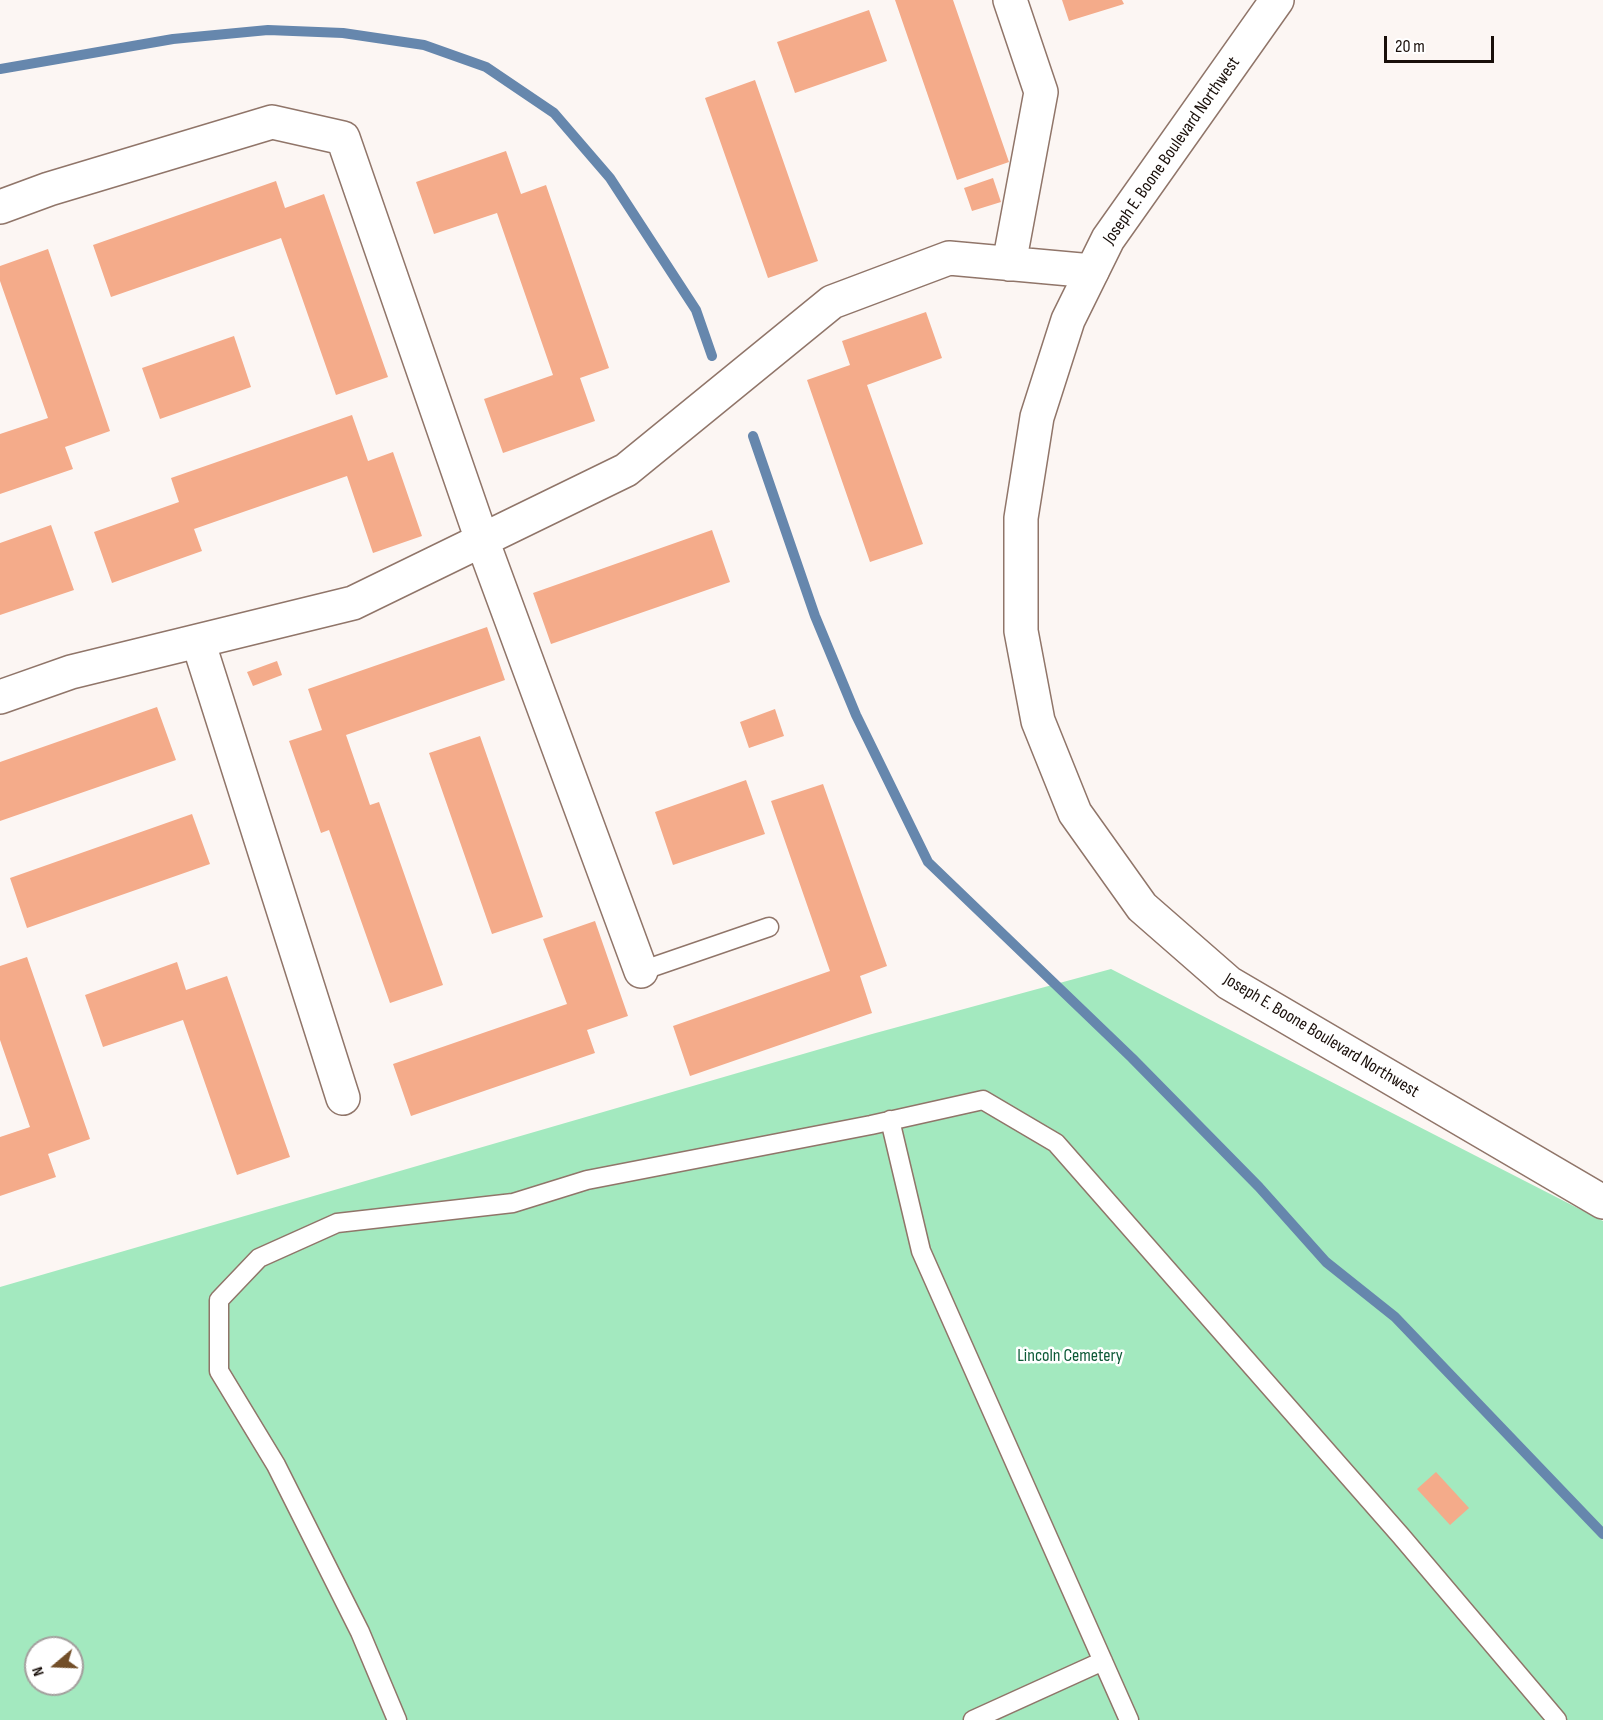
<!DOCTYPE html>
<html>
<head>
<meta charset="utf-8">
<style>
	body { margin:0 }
	#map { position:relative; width:1603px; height:1720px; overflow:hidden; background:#fcf6f3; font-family:"Sofia Sans Condensed",sans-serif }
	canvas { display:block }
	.north { position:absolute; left:24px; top:1636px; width:60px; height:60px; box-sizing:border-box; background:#fff; border:2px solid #a39f9d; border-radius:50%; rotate:251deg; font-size:16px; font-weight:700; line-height:24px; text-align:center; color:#190f0a }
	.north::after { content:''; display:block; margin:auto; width:21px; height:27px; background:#724e28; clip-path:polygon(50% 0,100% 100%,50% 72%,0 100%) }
	.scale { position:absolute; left:1384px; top:36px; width:110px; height:27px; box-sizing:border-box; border:3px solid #190f0a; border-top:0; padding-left:8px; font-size:18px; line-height:21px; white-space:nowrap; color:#190f0a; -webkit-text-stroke:4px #fff; paint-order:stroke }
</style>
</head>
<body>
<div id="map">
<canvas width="1603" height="1720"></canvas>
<div class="north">N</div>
<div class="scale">20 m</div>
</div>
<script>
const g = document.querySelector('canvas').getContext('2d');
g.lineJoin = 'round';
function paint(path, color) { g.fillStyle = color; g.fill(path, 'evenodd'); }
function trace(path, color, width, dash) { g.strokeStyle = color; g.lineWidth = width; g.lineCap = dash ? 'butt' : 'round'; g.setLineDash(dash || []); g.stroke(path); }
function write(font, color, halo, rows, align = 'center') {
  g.font = font + ' "Sofia Sans Condensed",sans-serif'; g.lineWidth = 5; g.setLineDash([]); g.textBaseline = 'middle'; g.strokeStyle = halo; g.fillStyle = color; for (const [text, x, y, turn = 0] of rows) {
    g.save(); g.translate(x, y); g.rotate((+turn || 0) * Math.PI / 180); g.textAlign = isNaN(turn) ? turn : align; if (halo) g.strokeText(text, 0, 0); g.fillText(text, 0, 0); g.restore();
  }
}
paint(new Path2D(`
	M 1111,969 L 1603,1221 L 1603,1720 L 0,1720 L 0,1287 L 872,1034 ZM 36,1648 L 72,1648 L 72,1684 L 36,1684 Z`), '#a3e9bf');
trace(new Path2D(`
	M 0,69 L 173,39 L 268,30 L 343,33 L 424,45 L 486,67 L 554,113 L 610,178 L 696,310 L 712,356
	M 753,436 L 815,616 L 856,715 L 928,862 L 1132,1058 L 1259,1187 L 1326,1262 L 1395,1317 L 1603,1534`), '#6687ad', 10);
paint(new Path2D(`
	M 895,0 L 953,0 L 1009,162 L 957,180 Z
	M 1062,0 L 1122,0 L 1124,4 L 1069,21 Z
	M 869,10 L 887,61 L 795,93 L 777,42 Z
	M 755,80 L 818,261 L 768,278 L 705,98 Z
	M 506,151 L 521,194 L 546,185 L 609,368 L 580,378 L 595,421 L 503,453 L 484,399 L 553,375 L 497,213 L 434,234 L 416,182 Z
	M 993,178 L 1001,202 L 972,211 L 964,188 Z
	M 276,181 L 285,208 L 324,194 L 388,377 L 336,395 L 281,238 L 111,297 L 93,245 Z
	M 48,249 L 110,431 L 65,447 L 73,469 L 0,494 L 0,434 L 48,418 L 0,281 L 0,266 Z
	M 926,312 L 942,358 L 867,385 L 923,544 L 870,562 L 807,380 L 850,365 L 842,341 Z
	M 234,336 L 251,387 L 160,419 L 142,368 Z
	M 352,415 L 368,461 L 393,452 L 422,536 L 373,553 L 347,476 L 194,529 L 202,551 L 112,583 L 94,532 L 179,502 L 171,478 Z
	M 51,525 L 74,590 L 0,615 L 0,543 Z
	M 712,530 L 730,582 L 551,644 L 533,593 Z
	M 487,627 L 505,680 L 346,735 L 370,805 L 379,802 L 443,985 L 390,1003 L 329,830 L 321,833 L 289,741 L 322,730 L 308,689 Z
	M 277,661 L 282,675 L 253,686 L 247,672 Z
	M 157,707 L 176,760 L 0,821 L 0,762 Z
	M 775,709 L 784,736 L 749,748 L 740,722 Z
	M 480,736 L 543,917 L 492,934 L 429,753 Z
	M 746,780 L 765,834 L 673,865 L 655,812 Z
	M 823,784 L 887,966 L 860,976 L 872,1013 L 690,1076 L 673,1026 L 830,971 L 771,801 Z
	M 192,814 L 210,864 L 27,928 L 10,878 Z
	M 595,921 L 628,1016 L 587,1030 L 595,1053 L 411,1116 L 393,1064 L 567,1004 L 543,939 Z
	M 27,957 L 90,1139 L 48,1154 L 56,1177 L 0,1196 L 0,1137 L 30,1127 L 0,1040 L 0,966 Z
	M 177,962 L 186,990 L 227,976 L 290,1157 L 237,1175 L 183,1020 L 103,1047 L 85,995 Z
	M 1436,1472 L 1469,1508 L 1450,1525 L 1417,1489 Z`), '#f4ab8a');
const lane = new Path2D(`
	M 641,971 L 769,927
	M 890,1120 L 921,1251 L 1129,1720
	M 397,1720 L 360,1632 L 276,1465 L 219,1371 L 219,1300 L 259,1258 L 337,1223 L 513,1203 L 587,1180 L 871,1125 L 983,1100 L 1056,1143 L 1401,1536 L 1557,1720
	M 973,1720 L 1103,1661`);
const street = new Path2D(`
	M 0,207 L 49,189 L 272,122 L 343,138 L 482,540 L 641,971
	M 1009,264 L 1041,92 L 1010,0
	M 198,641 L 343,1098
	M 0,697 L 71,672 L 353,603 L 626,470 L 832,302 L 949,258 L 1092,271`);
const secondary = new Path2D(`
	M 1277,0 L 1108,239 L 1068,320 L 1037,417 L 1021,518 L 1021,631 L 1038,721 L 1075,813 L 1142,907 L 1229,983 L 1603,1202`);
trace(lane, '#907569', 21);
trace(street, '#907569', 36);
trace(secondary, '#907569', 36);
trace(lane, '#fff', 18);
trace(street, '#fff', 33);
trace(secondary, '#fff', 33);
write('18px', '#190f0a', '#fff', [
	["Joseph E. Boone Boulevard Northwest",1172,151,-55],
	["Joseph E. Boone Boulevard Northwest",1321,1036,31]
]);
write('18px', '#0d5a37', '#fff', [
	["Lincoln Cemetery",1070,1356]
]);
</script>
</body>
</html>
